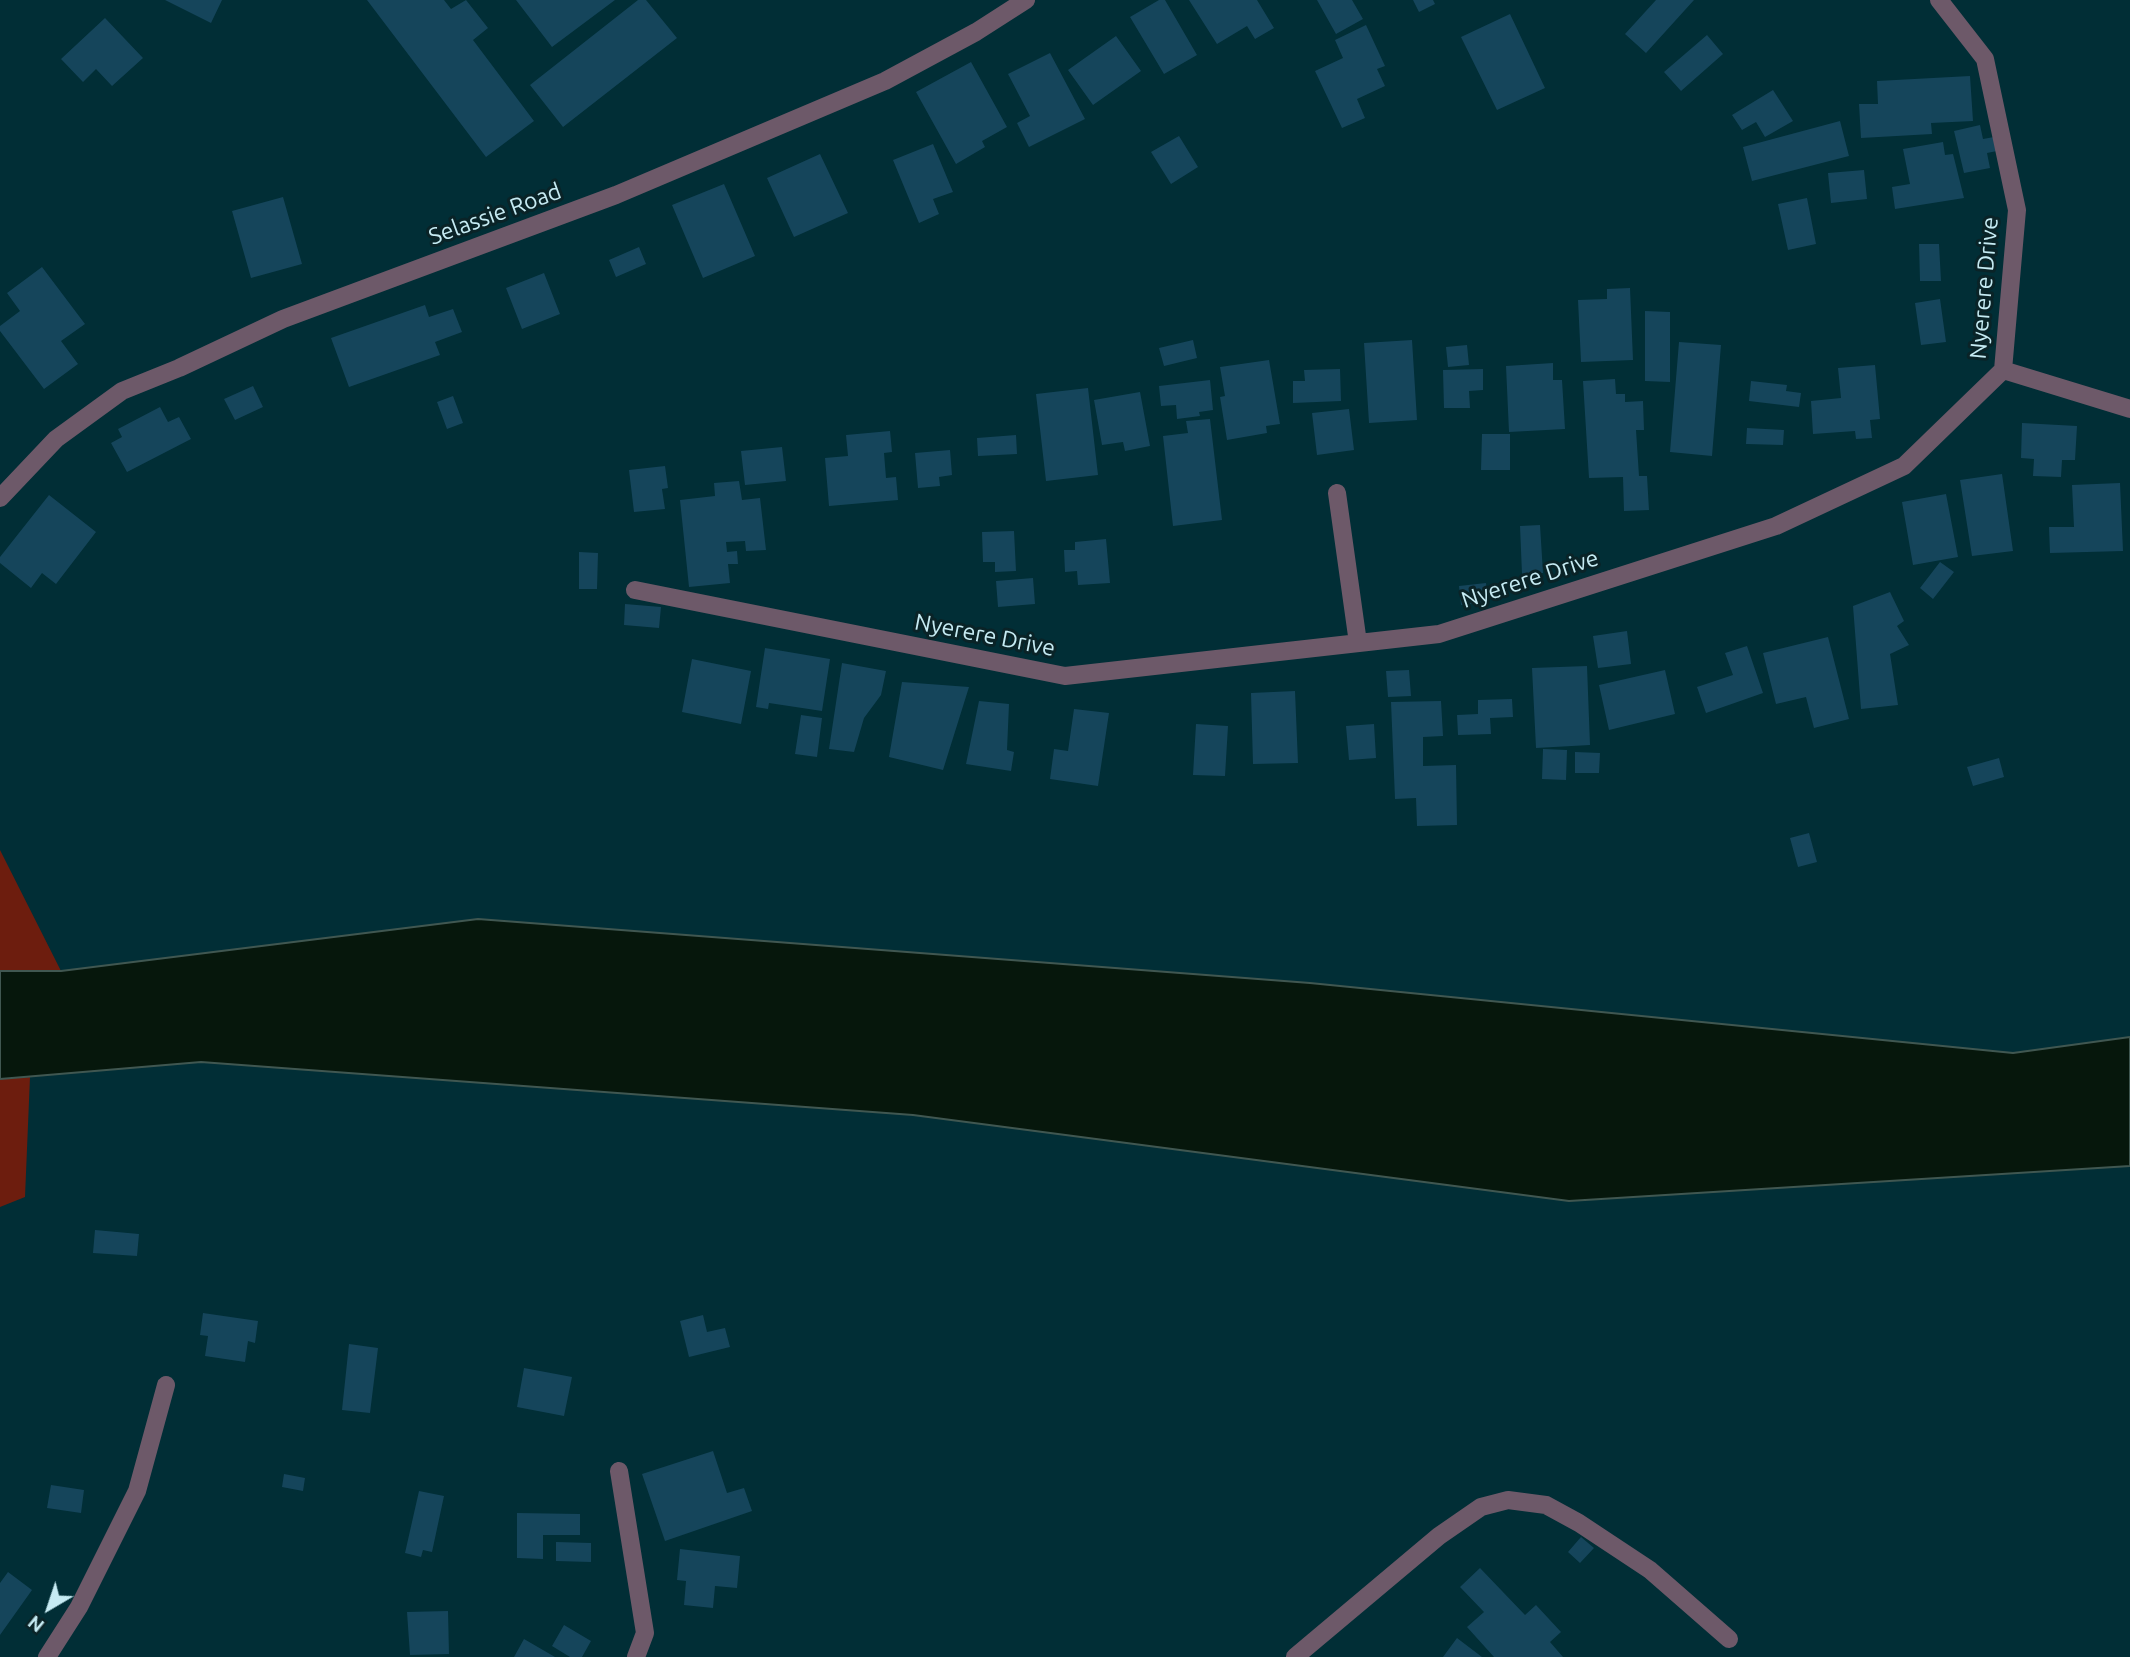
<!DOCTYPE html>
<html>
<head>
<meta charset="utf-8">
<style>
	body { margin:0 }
	#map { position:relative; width:2130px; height:1657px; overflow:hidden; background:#012e36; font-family:Ubuntu,sans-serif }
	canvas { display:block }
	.north { position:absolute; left:14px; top:1573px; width:70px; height:70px; -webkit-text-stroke:5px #0a2327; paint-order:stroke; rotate:219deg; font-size:19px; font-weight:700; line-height:28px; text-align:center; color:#c6ebf3 }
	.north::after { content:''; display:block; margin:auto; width:24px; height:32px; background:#c6ebf3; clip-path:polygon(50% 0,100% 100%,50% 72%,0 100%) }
</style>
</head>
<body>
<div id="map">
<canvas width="2130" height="1657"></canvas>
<div class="north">N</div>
</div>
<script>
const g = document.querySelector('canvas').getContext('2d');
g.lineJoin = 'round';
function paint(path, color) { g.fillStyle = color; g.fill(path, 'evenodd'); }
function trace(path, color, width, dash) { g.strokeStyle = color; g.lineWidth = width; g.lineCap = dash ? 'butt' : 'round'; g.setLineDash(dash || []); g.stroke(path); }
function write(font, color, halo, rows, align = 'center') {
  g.font = font + ' Ubuntu,sans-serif'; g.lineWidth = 6; g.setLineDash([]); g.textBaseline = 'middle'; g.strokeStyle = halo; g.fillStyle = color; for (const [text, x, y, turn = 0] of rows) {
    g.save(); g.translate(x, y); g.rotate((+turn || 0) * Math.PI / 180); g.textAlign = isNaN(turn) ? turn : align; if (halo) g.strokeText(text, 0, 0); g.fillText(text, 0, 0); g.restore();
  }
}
paint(new Path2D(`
	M 0,850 L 61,971 L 0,971 Z
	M 30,1077 L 25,1197 L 0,1207 L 0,1079 Z`), '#6d1d0e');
const water = new Path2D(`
	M 478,919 L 1310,983 L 2013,1053 L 2130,1037 L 2130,1166 L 1569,1201 L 913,1115 L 201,1062 L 0,1079 L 0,971 L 61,971 Z`);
paint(water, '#06170c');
trace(water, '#405751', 2);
paint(new Path2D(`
	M 165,0 L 222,0 L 211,23 Z
	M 367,0 L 444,0 L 451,9 L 466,0 L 488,28 L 473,40 L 534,121 L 486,157 Z
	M 516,0 L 615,0 L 552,47 Z
	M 638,0 L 646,0 L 677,38 L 563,127 L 530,85 Z
	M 1159,0 L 1165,0 L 1197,55 L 1164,74 L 1130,17 Z
	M 1189,0 L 1257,0 L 1274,28 L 1255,39 L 1247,26 L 1217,44 Z
	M 1317,0 L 1352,0 L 1363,19 L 1336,34 Z
	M 1413,0 L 1433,0 L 1435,4 L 1419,12 Z
	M 1656,0 L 1694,0 L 1646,53 L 1625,34 Z
	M 1510,14 L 1545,88 L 1497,110 L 1461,37 Z
	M 105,18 L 143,58 L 112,86 L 96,69 L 83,82 L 61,59 Z
	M 1366,25 L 1385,66 L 1377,69 L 1385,86 L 1357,99 L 1365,118 L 1342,128 L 1315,71 L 1343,58 L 1335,40 Z
	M 1707,35 L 1723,54 L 1681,91 L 1664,72 Z
	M 1116,36 L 1141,71 L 1093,105 L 1068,70 Z
	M 1050,53 L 1085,119 L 1029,147 L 1017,123 L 1030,116 L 1008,74 Z
	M 971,62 L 1007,127 L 982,141 L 985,147 L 956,164 L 916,92 Z
	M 1970,76 L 1973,121 L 1931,123 L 1932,134 L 1861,138 L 1859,104 L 1878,104 L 1877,81 Z
	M 1773,90 L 1793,121 L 1765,137 L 1756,122 L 1742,130 L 1732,115 Z
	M 1840,121 L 1849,156 L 1752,181 L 1743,147 Z
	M 1980,125 L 1983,139 L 1994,137 L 1997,151 L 1987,153 L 1990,168 L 1964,173 L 1954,131 Z
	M 1179,136 L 1198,167 L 1171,184 L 1151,152 Z
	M 1943,142 L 1945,155 L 1953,154 L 1964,198 L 1895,209 L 1892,187 L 1910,184 L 1903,149 Z
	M 933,144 L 953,192 L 933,199 L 939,214 L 919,223 L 893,160 Z
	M 820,154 L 848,213 L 794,237 L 767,178 Z
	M 1864,170 L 1867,199 L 1831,203 L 1828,173 Z
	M 724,184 L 755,256 L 703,278 L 672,205 Z
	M 283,197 L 302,264 L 251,278 L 232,211 Z
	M 1807,198 L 1816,244 L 1788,250 L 1778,204 Z
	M 1919,244 L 1939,244 L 1941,281 L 1920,281 Z
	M 639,247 L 646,264 L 616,277 L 609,260 Z
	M 42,267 L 85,324 L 61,341 L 78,364 L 44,389 L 0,331 L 0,326 L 20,311 L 7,293 Z
	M 544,273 L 560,314 L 522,329 L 506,288 Z
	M 1630,288 L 1633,360 L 1581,362 L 1578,300 L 1607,299 L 1607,289 Z
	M 1940,299 L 1946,342 L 1921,345 L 1915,303 Z
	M 425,305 L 429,317 L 453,309 L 462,332 L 435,342 L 440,355 L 349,387 L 331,338 Z
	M 1645,311 L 1670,312 L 1670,382 L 1645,381 Z
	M 1193,340 L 1197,358 L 1164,366 L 1159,348 Z
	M 1412,340 L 1417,420 L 1369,423 L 1364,343 Z
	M 1679,342 L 1721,345 L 1712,456 L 1670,452 Z
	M 1467,345 L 1469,365 L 1448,367 L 1446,347 Z
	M 1269,360 L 1280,424 L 1266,426 L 1267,433 L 1227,440 L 1220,397 L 1225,396 L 1220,367 Z
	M 1553,363 L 1553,380 L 1562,380 L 1565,429 L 1509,432 L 1506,366 Z
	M 1875,365 L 1880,419 L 1870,420 L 1872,438 L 1856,439 L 1855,431 L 1813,434 L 1811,401 L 1841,398 L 1838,368 Z
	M 1340,369 L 1341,401 L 1293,403 L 1293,381 L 1305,381 L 1304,370 Z
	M 1483,369 L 1483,390 L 1469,391 L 1470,408 L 1444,408 L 1443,370 Z
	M 1615,379 L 1616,394 L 1625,394 L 1625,402 L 1643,401 L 1644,430 L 1636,430 L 1639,476 L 1647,476 L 1649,510 L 1624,511 L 1623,477 L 1589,478 L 1583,381 Z
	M 1210,380 L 1213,410 L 1199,412 L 1200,416 L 1177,419 L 1176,405 L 1161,406 L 1159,386 Z
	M 1751,381 L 1787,385 L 1786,391 L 1801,393 L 1799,407 L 1749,401 Z
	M 253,386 L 263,407 L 235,420 L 224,399 Z
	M 1088,388 L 1098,475 L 1046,481 L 1036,394 Z
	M 1140,392 L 1150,446 L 1125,451 L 1123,442 L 1102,445 L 1094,400 Z
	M 453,396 L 463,423 L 447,429 L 437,402 Z
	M 160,407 L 168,422 L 179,417 L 191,439 L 127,472 L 111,443 L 122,437 L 118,429 Z
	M 1349,409 L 1354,450 L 1317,455 L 1312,413 Z
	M 1210,419 L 1222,520 L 1173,526 L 1163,436 L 1188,433 L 1186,421 Z
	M 2022,423 L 2077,426 L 2075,460 L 2062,460 L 2061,477 L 2033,476 L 2034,459 L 2021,458 Z
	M 1747,428 L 1784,430 L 1783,445 L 1746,444 Z
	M 890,431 L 892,452 L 884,453 L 886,478 L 896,477 L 898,500 L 829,506 L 825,458 L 848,456 L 846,435 Z
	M 1482,434 L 1510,434 L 1510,470 L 1481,470 Z
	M 1016,435 L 1017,454 L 978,456 L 977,438 Z
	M 782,447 L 786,481 L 745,485 L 741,451 Z
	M 950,450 L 952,475 L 939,477 L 940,486 L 918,488 L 915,453 Z
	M 665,466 L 668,488 L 662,489 L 665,509 L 634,512 L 629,470 Z
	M 2002,474 L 2013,551 L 1972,556 L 1960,480 Z
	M 739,481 L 742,500 L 760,498 L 766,550 L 746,551 L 745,541 L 726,542 L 727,552 L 737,551 L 738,564 L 728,564 L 730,583 L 689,587 L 680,500 L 715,496 L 714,483 Z
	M 2120,483 L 2123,551 L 2050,553 L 2049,527 L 2074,527 L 2072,485 Z
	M 1946,494 L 1958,557 L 1913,565 L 1902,502 Z
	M 49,495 L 96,532 L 56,584 L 42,573 L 31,588 L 0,563 L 0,557 Z
	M 1540,525 L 1543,573 L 1522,574 L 1520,526 Z
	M 1014,531 L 1016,571 L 995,572 L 995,562 L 983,562 L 982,532 Z
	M 1106,539 L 1110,583 L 1078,585 L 1077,571 L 1065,572 L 1064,550 L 1075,550 L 1075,542 Z
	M 579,552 L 598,553 L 597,589 L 579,589 Z
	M 1940,562 L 1954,572 L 1933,599 L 1920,588 Z
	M 1033,578 L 1035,604 L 998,607 L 996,581 Z
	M 1486,583 L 1488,602 L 1461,605 L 1459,586 Z
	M 1890,592 L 1904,621 L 1897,626 L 1909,645 L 1890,654 L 1898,705 L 1861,709 L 1853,606 Z
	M 625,604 L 661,607 L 659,628 L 624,625 Z
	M 1627,631 L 1631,664 L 1598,668 L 1593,636 Z
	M 1828,637 L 1849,719 L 1814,728 L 1806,697 L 1776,704 L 1763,653 Z
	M 1747,646 L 1763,693 L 1706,713 L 1697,687 L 1733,675 L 1725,653 Z
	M 765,648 L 830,659 L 822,711 L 769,703 L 768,709 L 756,707 Z
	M 692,659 L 751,671 L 741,724 L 682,712 Z
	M 842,663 L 886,671 L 881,695 L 864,718 L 854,752 L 829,749 Z
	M 1587,666 L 1590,745 L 1536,748 L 1532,668 Z
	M 1409,670 L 1411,696 L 1388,697 L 1386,671 Z
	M 1665,670 L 1675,714 L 1609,730 L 1599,685 Z
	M 902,682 L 969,687 L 943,770 L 889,757 Z
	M 1295,691 L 1298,763 L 1253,764 L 1251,693 Z
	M 1512,699 L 1513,717 L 1490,718 L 1491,734 L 1458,735 L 1457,715 L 1478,714 L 1478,700 Z
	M 979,701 L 1009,704 L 1007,750 L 1014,752 L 1011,771 L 966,764 Z
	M 1441,701 L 1443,736 L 1423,737 L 1423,766 L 1456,765 L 1457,825 L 1417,826 L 1416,798 L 1395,799 L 1391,702 Z
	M 1074,709 L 1109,713 L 1098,786 L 1050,779 L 1054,749 L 1068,751 Z
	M 801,715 L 822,718 L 817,757 L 795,754 Z
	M 1196,724 L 1228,726 L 1225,776 L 1193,775 Z
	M 1374,724 L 1376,758 L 1349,760 L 1346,726 Z
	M 1543,749 L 1567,750 L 1566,780 L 1542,779 Z
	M 1575,752 L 1600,753 L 1599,773 L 1575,773 Z
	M 1999,758 L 2004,777 L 1973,786 L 1967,767 Z
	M 1809,833 L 1817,862 L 1798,867 L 1790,838 Z
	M 95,1230 L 139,1234 L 137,1256 L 93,1253 Z
	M 203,1313 L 258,1321 L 255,1343 L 248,1341 L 245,1362 L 205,1356 L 208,1336 L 200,1335 Z
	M 703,1315 L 707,1332 L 725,1328 L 730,1347 L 689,1357 L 680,1321 Z
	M 349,1344 L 378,1348 L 370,1413 L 342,1410 Z
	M 524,1368 L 572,1377 L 564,1416 L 517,1407 Z
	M 713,1451 L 727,1493 L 744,1488 L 752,1511 L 665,1541 L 642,1474 Z
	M 284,1474 L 305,1478 L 303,1491 L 282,1487 Z
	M 51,1485 L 84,1490 L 81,1513 L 47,1508 Z
	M 419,1491 L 444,1496 L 432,1552 L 423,1550 L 421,1557 L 405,1553 Z
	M 517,1513 L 580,1514 L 580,1535 L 543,1535 L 543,1559 L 517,1558 Z
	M 1581,1537 L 1594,1548 L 1580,1563 L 1568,1552 Z
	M 556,1542 L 591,1543 L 591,1562 L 556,1561 Z
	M 680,1549 L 740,1556 L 737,1588 L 715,1586 L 713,1608 L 684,1605 L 686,1581 L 677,1580 Z
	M 1480,1568 L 1525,1615 L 1536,1605 L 1561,1632 L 1550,1642 L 1563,1657 L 1494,1657 L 1467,1627 L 1484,1612 L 1460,1587 Z
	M 8,1572 L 32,1590 L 0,1635 L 0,1583 Z
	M 448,1611 L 449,1654 L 410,1655 L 407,1612 Z
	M 564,1625 L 591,1641 L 582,1657 L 570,1657 L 552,1646 Z
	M 1457,1638 L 1482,1657 L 1443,1657 Z
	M 524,1639 L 555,1657 L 514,1657 Z`), '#15455b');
trace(new Path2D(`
	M 2003,370 L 2130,409
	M 1337,493 L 1358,643
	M 0,498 L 56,439 L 122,391 L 179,368 L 283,319 L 616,195 L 885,81 L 976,32 L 1026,0
	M 635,590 L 1065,676 L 1439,634 L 1776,526 L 1904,466 L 2003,370 L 2017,210 L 1985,59 L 1939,0
	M 619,1471 L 645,1633 L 636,1657
	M 47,1657 L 79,1607 L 137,1491 L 166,1385
	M 1295,1657 L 1439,1536 L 1481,1507 L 1508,1500 L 1546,1505 L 1579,1523 L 1650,1570 L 1729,1639`), '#6d5969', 18);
write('23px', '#c6ebf3', '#0a2327', [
	["Selassie Road",495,214,-20],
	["Nyerere Drive",1984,288,-85],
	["Nyerere Drive",1530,579,-18],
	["Nyerere Drive",985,635,11]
]);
</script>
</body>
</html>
